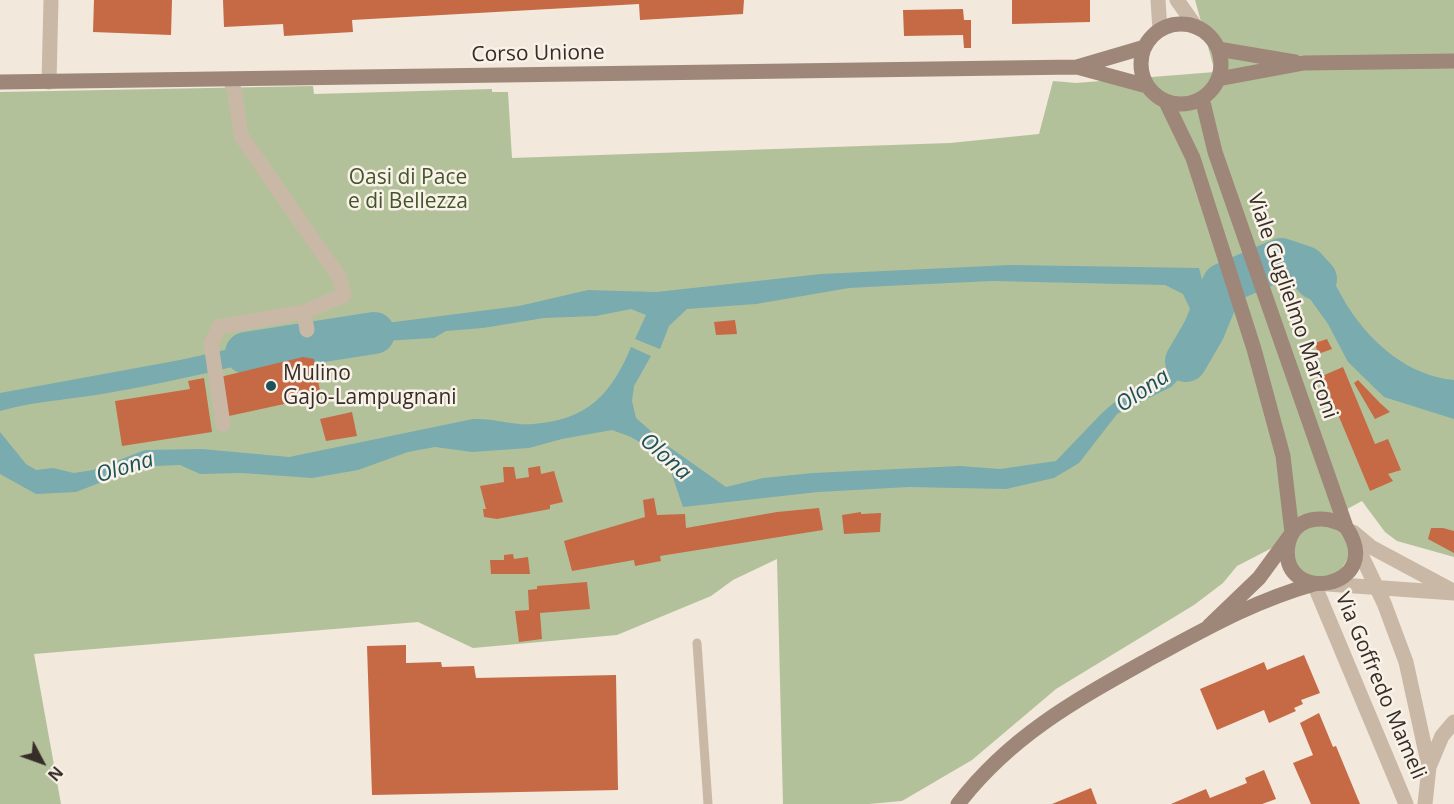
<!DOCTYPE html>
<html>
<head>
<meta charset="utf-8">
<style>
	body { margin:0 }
	#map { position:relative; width:1454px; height:804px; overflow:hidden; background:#f2e8db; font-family:"Open Sans",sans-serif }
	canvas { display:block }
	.north { position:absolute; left:12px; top:732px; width:60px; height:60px; -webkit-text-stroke:4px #f9f2e8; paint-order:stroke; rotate:131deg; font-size:16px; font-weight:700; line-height:24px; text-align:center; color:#362d28 }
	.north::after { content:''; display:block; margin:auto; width:21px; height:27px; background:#362d28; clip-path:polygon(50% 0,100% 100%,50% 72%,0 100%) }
</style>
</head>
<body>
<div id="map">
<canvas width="1454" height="804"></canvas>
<div class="north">N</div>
</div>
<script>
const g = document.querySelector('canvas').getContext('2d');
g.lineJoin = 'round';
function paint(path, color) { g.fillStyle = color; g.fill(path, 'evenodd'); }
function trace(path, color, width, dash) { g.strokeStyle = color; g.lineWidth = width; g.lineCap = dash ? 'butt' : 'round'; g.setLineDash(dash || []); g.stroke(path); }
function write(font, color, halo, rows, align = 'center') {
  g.font = font + ' "Open Sans",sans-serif'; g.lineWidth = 5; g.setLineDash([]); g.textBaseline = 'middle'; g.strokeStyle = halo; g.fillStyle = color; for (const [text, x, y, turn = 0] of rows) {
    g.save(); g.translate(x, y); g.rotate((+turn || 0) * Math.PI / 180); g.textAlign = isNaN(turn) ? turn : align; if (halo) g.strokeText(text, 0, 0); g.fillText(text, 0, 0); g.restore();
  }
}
paint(new Path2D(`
	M 1195,0 L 1454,0 L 1454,557 L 1397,541 L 1385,532 L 1362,501 L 1325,521 L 1341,527 L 1351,554 L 1335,578 L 1307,577 L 1294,563 L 1295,536 L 1237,566 L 1223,583 L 1194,605 L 1056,689 L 972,760 L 902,801 L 869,804 L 783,804 L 777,559 L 733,580 L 711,596 L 617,635 L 473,648 L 418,622 L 34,654 L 61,804 L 0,804 L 0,92 L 313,86 L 314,94 L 492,89 L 492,92 L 508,92 L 512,158 L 950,143 L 1039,134 L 1053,81 L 1076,83 L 1215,72 Z`), '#b3c19b');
paint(new Path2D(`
	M 1283,243 C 1320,246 1331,279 1348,307 C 1372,344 1409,376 1454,380 L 1454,419 L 1384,397 L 1348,362 L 1328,324 L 1303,289 L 1283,280 L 1271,285 L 1260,246 Z
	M 1010,265 L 1199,268 L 1213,322 L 1209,340 L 1196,362 L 1171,387 L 1117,414 L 1079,463 L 1054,478 L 1006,489 L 909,487 L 818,492 L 683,507 L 671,472 L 657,453 L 631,437 L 612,430 L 562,439 L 529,448 L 472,452 L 435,447 L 408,452 L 358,470 L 312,478 L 242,473 L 200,474 L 180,465 L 156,466 L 130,471 L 76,492 L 36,494 L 0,474 L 0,432 L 26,464 L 36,470 L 53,468 L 74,473 L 93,470 L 145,450 L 202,449 L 289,457 L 473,419 C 495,418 515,426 533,424 C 587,420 611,395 631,347 L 651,356 L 634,386 L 632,401 L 636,418 L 668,446 L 726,487 L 763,478 L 813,473 L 960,466 L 1000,469 L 1056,461 L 1103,412 L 1124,394 L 1167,371 L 1184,348 L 1189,337 L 1190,309 L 1183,294 L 1165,285 L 992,281 L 886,286 L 849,288 L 756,304 L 687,309 L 669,326 L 660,349 L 635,339 L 646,315 L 631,309 L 596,316 L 544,318 L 483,328 L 446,331 L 434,338 L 350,343 L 320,349 L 316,332 L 519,306 L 588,290 L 656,292 L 821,274 Z
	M 302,333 L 303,349 C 242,365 181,380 119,391 C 79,399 39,400 0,411 L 0,393 L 180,360 Z`), '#7aabaf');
trace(new Path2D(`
	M 246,353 L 374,333
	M 1186,361 L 1204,330 L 1223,284 L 1281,259 L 1305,267 L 1316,279`), '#7aabaf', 42);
paint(new Path2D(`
	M 94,0 L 172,0 L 171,35 L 93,32 Z
	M 223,0 L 744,0 L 743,14 L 640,20 L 639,4 L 352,20 L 353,32 L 284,36 L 283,24 L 224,27 Z
	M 1012,0 L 1090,0 L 1090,22 L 1012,24 Z
	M 963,9 L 964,20 L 971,20 L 971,48 L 964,48 L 963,35 L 904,36 L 903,10 Z
	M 735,320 L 737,334 L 716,335 L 714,322 Z
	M 1327,339 L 1332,349 L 1318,354 L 1315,343 Z
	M 303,357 L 314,359 L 321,396 L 229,416 L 220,377 Z
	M 1343,367 L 1375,444 L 1388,439 L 1401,470 L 1388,474 L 1393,481 L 1370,491 L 1322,376 Z
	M 204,378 L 212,432 L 122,446 L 115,401 L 190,389 L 188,381 Z
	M 1358,380 L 1380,403 L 1390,412 L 1375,419 L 1354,383 Z
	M 352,412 L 357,436 L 326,441 L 320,419 Z
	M 540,466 L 541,474 L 554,471 L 563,502 L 550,505 L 550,509 L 497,519 L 484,517 L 483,509 L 486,509 L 480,486 L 504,482 L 503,467 L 514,467 L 516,479 L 529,477 L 528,468 Z
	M 654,498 L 657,515 L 685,514 L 686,528 L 777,512 L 819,508 L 823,530 L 660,556 L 661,561 L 635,566 L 634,560 L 572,571 L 564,541 L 645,517 L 643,500 Z
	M 861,512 L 861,514 L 881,513 L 880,532 L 844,534 L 842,515 Z
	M 1431,528 L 1443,528 L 1454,531 L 1454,553 L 1428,539 Z
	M 513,554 L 514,559 L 528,557 L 530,574 L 491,574 L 490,560 L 504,560 L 504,555 Z
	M 587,582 L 590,609 L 540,613 L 542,639 L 519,642 L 515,611 L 529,610 L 528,590 L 537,589 L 537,586 Z
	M 406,645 L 406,663 L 441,662 L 442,667 L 474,666 L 476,678 L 616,675 L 618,790 L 372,795 L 367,646 Z
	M 1304,655 L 1320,693 L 1301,700 L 1303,704 L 1294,708 L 1296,711 L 1269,723 L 1264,710 L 1217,730 L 1200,689 L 1264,662 L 1267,670 Z
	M 1319,713 L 1333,747 L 1336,746 L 1360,804 L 1311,804 L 1293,763 L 1313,755 L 1300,723 Z
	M 1264,770 L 1276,799 L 1262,804 L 1171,804 L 1206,789 L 1210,798 L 1247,783 L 1245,778 Z
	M 1091,788 L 1097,804 L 1052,804 Z`), '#c66945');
trace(new Path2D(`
	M 697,643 L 708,804`), '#cab8a7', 9);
trace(new Path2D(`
	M 1158,0 L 1160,30
	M 1177,0 L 1196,27
	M 230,79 L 235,93 L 241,136 L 339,277 L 344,295 L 304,312 L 307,330
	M 49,82 L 51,0
	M 223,424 L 211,344 L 219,327 L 304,312
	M 1353,532 L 1371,547 L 1451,590
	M 1355,542 L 1384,603 L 1406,662 L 1429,767 L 1425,804
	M 1314,584 L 1406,804
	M 1327,584 L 1454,593
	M 1429,767 L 1442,736 L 1454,722`), '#cab8a7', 15);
trace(new Path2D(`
	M1141 64a40 40 0 1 1 80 0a40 40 0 1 1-80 0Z
	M 1218,49 L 1295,62
	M 1077,67 L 1145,47
	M 1218,79 L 1304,63 L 1454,61
	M 0,82 L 1077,67 L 1147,86
	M 1202,98 L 1215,152 L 1346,527 C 1388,589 1278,607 1288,545 C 1293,516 1326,513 1346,527
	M 1166,102 L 1193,158 L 1254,349 L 1283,456 L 1292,533 L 1259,578 L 1209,626
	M 958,804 C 1012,734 1078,699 1153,657 C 1207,628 1254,601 1314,584`), '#9e8778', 15);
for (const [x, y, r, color] of [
	[271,386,6,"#1d5258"]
]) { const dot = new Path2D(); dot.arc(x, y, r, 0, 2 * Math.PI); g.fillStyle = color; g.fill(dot); trace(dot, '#f9f2e8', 2); }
write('21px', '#362d28', '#f9f2e8', [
	["Corso Unione",538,54,-1],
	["Viale Guglielmo Marconi",1292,306,71],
	["Via Goffredo Mameli",1380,686,67]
]);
write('21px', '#44552b', '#f9f2e8', [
	["Oasi di Pace",408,178],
	["e di Bellezza",408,202]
]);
write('21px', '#362d28', '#f9f2e8', [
	["Mulino",283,374],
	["Gajo-Lampugnani",283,398]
], 'left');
write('italic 22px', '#1d5258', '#f9f2e8', [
	["Olona",1143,391,-34],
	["Olona",665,457,41],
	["Olona",125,468,-17]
]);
</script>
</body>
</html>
